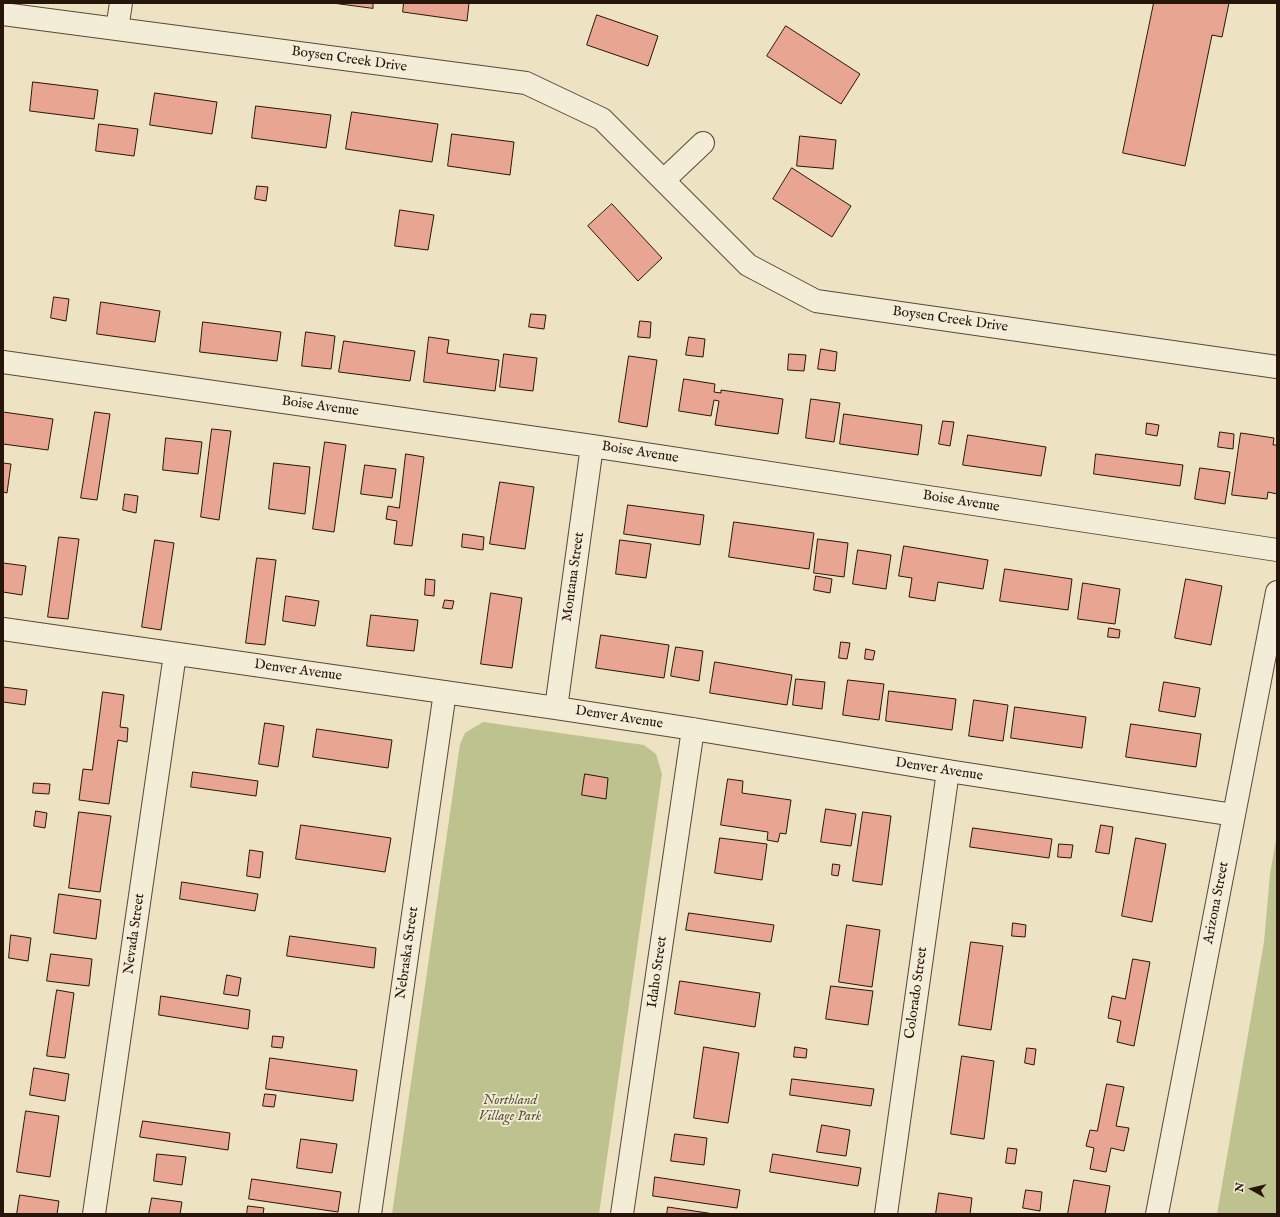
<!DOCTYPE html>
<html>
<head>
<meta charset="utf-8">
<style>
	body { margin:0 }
	#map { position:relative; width:1280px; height:1217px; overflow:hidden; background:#ede3c3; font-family:"IM FELL English",serif }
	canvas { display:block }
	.frame { position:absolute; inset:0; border:4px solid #281509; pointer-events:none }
	.north { position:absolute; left:1232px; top:1169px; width:40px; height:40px; -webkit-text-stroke:3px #f3edd8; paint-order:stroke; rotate:278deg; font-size:11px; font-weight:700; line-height:16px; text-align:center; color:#281509 }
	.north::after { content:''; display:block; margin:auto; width:14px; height:18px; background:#281509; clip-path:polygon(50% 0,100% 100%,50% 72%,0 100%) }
</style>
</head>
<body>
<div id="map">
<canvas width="1280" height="1217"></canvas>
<div class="frame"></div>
<div class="north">N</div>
</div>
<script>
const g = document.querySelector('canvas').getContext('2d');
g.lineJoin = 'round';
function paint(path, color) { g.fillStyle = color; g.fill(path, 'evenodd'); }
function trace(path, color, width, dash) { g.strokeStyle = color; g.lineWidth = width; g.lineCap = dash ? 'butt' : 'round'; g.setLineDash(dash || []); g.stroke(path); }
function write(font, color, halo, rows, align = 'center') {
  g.font = font + ' "IM FELL English",serif'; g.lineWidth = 3.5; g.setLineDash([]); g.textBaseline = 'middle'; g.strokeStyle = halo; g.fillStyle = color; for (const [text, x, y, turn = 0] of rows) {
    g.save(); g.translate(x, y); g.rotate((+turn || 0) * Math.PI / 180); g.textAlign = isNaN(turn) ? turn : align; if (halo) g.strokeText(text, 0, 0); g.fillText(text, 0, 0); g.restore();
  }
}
paint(new Path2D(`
	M 483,722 L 644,745 L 656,754 L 662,774 L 599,1214 L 392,1214 L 460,744 L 465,733 Z
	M 1277,834 L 1277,1214 L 1217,1214 L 1264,942 L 1270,874 Z`), '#bec28f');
const building = new Path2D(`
	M 333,3 L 373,3 L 373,8 Z
	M 404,3 L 469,3 L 467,21 L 403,12 Z
	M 1154,3 L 1229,3 L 1222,37 L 1212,35 L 1185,166 L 1123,153 Z
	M 597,15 L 658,36 L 648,66 L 587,45 Z
	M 786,26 L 860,74 L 841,104 L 767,56 Z
	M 33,82 L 98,90 L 94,119 L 30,111 Z
	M 155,93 L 217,102 L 212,134 L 150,125 Z
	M 256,106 L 331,115 L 326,148 L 252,138 Z
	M 352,112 L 438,124 L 432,162 L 346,149 Z
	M 99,124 L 138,129 L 134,156 L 96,151 Z
	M 452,134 L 514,142 L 510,175 L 448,166 Z
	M 800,136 L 836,140 L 833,169 L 797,166 Z
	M 792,168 L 851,206 L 832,237 L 773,199 Z
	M 257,186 L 268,187 L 266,201 L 255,199 Z
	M 612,204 L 662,258 L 638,281 L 588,226 Z
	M 400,210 L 434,215 L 428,250 L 395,246 Z
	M 54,297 L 69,299 L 66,321 L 51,318 Z
	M 101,302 L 160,311 L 155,342 L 97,334 Z
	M 531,314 L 546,315 L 544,329 L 529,327 Z
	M 640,321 L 651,322 L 650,338 L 638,337 Z
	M 203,322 L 281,332 L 277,361 L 200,352 Z
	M 306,332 L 335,336 L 331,369 L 302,366 Z
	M 429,337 L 449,340 L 447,353 L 499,360 L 495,391 L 424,382 Z
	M 689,337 L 705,339 L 703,357 L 686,355 Z
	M 344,341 L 415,351 L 410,381 L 339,372 Z
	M 821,349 L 837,352 L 835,371 L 818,369 Z
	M 504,354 L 537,358 L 533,391 L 500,387 Z
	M 789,354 L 806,355 L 804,371 L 788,370 Z
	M 629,356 L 657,360 L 647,427 L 619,422 Z
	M 684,379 L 715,384 L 714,392 L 721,393 L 721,390 L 783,399 L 778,434 L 715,425 L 719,401 L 714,400 L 711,416 L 679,411 Z
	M 811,399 L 840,403 L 834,442 L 806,438 Z
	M 3,412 L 53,419 L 48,450 L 3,444 Z
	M 95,412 L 110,414 L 97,500 L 81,498 Z
	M 844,414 L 922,425 L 918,455 L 840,444 Z
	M 943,421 L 954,422 L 950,446 L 939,444 Z
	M 1147,423 L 1159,425 L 1157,436 L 1146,434 Z
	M 212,429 L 231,431 L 219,520 L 201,517 Z
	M 1220,432 L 1234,434 L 1233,449 L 1218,447 Z
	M 1241,433 L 1274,438 L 1273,445 L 1277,445 L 1277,494 L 1268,492 L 1267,499 L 1232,495 Z
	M 968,435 L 1046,447 L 1041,476 L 963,465 Z
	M 166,438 L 202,442 L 198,474 L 163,470 Z
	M 325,442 L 346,445 L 334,532 L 313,529 Z
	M 406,454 L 424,457 L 412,546 L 394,544 L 397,521 L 386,519 L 388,506 L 399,508 Z
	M 1096,454 L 1183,465 L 1180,486 L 1094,474 Z
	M 3,463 L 11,464 L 7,493 L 3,492 Z
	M 274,463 L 310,467 L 305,514 L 269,509 Z
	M 365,465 L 396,469 L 392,498 L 361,494 Z
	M 1200,468 L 1230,472 L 1225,504 L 1195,499 Z
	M 500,482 L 534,487 L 525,549 L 490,544 Z
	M 125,494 L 138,496 L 136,513 L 123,510 Z
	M 628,505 L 704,515 L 700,545 L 624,534 Z
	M 734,522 L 814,533 L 809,569 L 729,557 Z
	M 463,534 L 484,537 L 483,550 L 462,547 Z
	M 59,537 L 79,539 L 68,619 L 48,617 Z
	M 818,539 L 848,543 L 844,577 L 814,573 Z
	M 155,540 L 174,543 L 161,630 L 142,627 Z
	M 620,540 L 651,544 L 646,578 L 616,574 Z
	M 904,546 L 988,560 L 983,589 L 938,582 L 935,601 L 909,597 L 912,578 L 899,576 Z
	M 858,550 L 891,555 L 886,589 L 853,584 Z
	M 257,558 L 276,560 L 265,645 L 246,643 Z
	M 3,563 L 26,566 L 22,595 L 3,592 Z
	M 1005,569 L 1072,579 L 1068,610 L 1000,601 Z
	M 816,576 L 832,579 L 830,593 L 814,590 Z
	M 426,579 L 435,580 L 434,596 L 425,595 Z
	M 1186,579 L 1222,586 L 1211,645 L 1175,638 Z
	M 1083,583 L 1120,589 L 1115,624 L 1078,619 Z
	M 491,593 L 522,598 L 512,668 L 481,664 Z
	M 286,596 L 319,601 L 315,626 L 283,621 Z
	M 445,600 L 454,601 L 452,609 L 443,608 Z
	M 371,615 L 418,620 L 414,651 L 367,646 Z
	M 1109,628 L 1120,630 L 1119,638 L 1108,637 Z
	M 601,635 L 669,645 L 664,678 L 596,668 Z
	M 841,642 L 850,643 L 847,659 L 839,658 Z
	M 676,647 L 703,651 L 699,681 L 671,676 Z
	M 866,649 L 875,651 L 873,660 L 865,659 Z
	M 715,662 L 792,675 L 787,705 L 710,693 Z
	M 796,679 L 825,682 L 822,709 L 793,705 Z
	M 848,680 L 884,684 L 879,720 L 843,715 Z
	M 1164,682 L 1200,688 L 1195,717 L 1159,711 Z
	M 3,687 L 27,690 L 25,705 L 3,702 Z
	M 889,691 L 956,699 L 952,730 L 886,721 Z
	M 103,692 L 124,695 L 120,727 L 128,728 L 127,742 L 118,740 L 109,804 L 79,800 L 83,769 L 92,770 Z
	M 974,700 L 1008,705 L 1003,741 L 969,736 Z
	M 1015,707 L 1086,717 L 1082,748 L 1011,738 Z
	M 265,723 L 284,726 L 278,767 L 259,764 Z
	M 1131,724 L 1201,734 L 1196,767 L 1126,757 Z
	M 317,729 L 392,740 L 388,768 L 313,757 Z
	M 193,772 L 258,781 L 256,796 L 191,787 Z
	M 585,774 L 608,778 L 606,799 L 582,795 Z
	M 728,779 L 743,781 L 742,793 L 791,800 L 786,834 L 780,833 L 778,842 L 767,840 L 768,832 L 721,825 Z
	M 34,783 L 50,784 L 49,794 L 33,793 Z
	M 826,809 L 856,814 L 851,846 L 821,842 Z
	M 36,811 L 47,813 L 45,828 L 34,826 Z
	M 79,812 L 111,816 L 100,892 L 69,888 Z
	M 863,812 L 891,816 L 882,885 L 853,881 Z
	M 301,825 L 391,838 L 385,872 L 296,859 Z
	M 1101,825 L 1113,827 L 1109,854 L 1096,852 Z
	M 973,828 L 1052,839 L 1049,858 L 970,847 Z
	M 720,838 L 767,844 L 762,880 L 715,873 Z
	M 1136,838 L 1166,844 L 1152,922 L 1122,916 Z
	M 1059,844 L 1073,845 L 1071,858 L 1058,857 Z
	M 250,850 L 263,852 L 260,878 L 247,876 Z
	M 833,864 L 840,865 L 838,876 L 832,875 Z
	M 182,882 L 258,894 L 255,911 L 180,899 Z
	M 59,894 L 101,900 L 96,939 L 54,933 Z
	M 689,913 L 774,925 L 771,942 L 686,930 Z
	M 1013,923 L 1026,925 L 1025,937 L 1012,936 Z
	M 847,925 L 880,930 L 872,987 L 839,982 Z
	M 11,935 L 31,938 L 28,961 L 9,958 Z
	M 290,936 L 376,948 L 374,968 L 287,956 Z
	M 971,942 L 1003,946 L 991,1030 L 959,1025 Z
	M 51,954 L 92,959 L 89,986 L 47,981 Z
	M 1133,959 L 1150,962 L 1134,1046 L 1117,1042 L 1121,1021 L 1108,1018 L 1112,996 L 1125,999 Z
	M 227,975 L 241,978 L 238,996 L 224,994 Z
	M 680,981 L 760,993 L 755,1027 L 675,1014 Z
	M 831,986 L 873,991 L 868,1025 L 826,1019 Z
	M 57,990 L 74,993 L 65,1058 L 47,1056 Z
	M 161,996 L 250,1010 L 248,1029 L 159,1015 Z
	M 273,1036 L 284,1037 L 282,1048 L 272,1047 Z
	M 704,1047 L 739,1053 L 728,1123 L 694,1118 Z
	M 795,1047 L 807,1049 L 806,1058 L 794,1057 Z
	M 1027,1048 L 1036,1049 L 1034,1065 L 1025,1063 Z
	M 962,1056 L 994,1061 L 984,1139 L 951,1134 Z
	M 270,1058 L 357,1070 L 353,1101 L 266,1089 Z
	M 34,1068 L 69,1074 L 65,1101 L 30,1095 Z
	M 792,1079 L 874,1089 L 871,1106 L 790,1095 Z
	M 1107,1084 L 1124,1087 L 1116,1126 L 1129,1128 L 1124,1151 L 1111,1148 L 1106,1172 L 1090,1169 L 1094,1148 L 1086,1146 L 1090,1130 L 1097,1131 Z
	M 265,1094 L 276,1095 L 274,1107 L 263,1106 Z
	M 26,1111 L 59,1116 L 50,1177 L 17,1172 Z
	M 143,1121 L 230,1133 L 228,1150 L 140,1137 Z
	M 822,1125 L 850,1130 L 846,1156 L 817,1152 Z
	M 675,1134 L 707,1138 L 704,1165 L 671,1161 Z
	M 301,1139 L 337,1144 L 332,1173 L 297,1168 Z
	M 1008,1148 L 1017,1149 L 1015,1164 L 1006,1163 Z
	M 157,1154 L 186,1157 L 182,1185 L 154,1181 Z
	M 773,1154 L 861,1168 L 858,1186 L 770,1172 Z
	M 655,1177 L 740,1190 L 737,1208 L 653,1196 Z
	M 252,1179 L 341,1192 L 338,1212 L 249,1199 Z
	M 1074,1180 L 1110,1186 L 1105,1214 L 1068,1214 Z
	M 1026,1190 L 1042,1192 L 1040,1211 L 1023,1208 Z
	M 939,1193 L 972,1198 L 970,1214 L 936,1214 Z
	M 20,1195 L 59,1201 L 57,1214 L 17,1214 Z
	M 152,1198 L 182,1202 L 180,1214 L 149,1214 Z
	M 248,1206 L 264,1208 L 263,1214 L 247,1214 Z
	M 668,1207 L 714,1214 L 667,1214 Z`);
paint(building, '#e8a692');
trace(building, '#281509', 1);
const minor = new Path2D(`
	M 3,14 L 526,83 L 602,119 L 748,265 L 816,301 L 1277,367
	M 117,29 L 121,3
	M 664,180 L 703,143
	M 3,362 L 592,446 L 1277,550
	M 3,629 L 556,708 L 693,729 L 948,771 L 1234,815
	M 556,708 L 592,446
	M 94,1214 L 175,654
	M 370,1214 L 445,692
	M 622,1214 L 693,729
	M 886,1214 L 948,771
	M 1157,1214 L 1277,592`);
trace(minor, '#594838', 24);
trace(minor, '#f3edd8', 22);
write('14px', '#281509', '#f3edd8', [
	["Boysen Creek Drive",349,60,8],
	["Boysen Creek Drive",950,320,8],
	["Boise Avenue",320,407,8],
	["Boise Avenue",640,453,9],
	["Boise Avenue",961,502,9],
	["Montana Street",574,577,-82],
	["Denver Avenue",298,671,8],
	["Denver Avenue",619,718,9],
	["Denver Avenue",939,770,9],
	["Arizona Street",1217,903,-79],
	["Nevada Street",135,934,-82],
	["Nebraska Street",408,953,-82],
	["Idaho Street",658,972,-82],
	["Colorado Street",917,993,-82]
]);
write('italic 14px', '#5c5238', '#f3edd8', [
	["Northland",510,1101],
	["Village Park",510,1117]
]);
</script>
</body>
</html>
